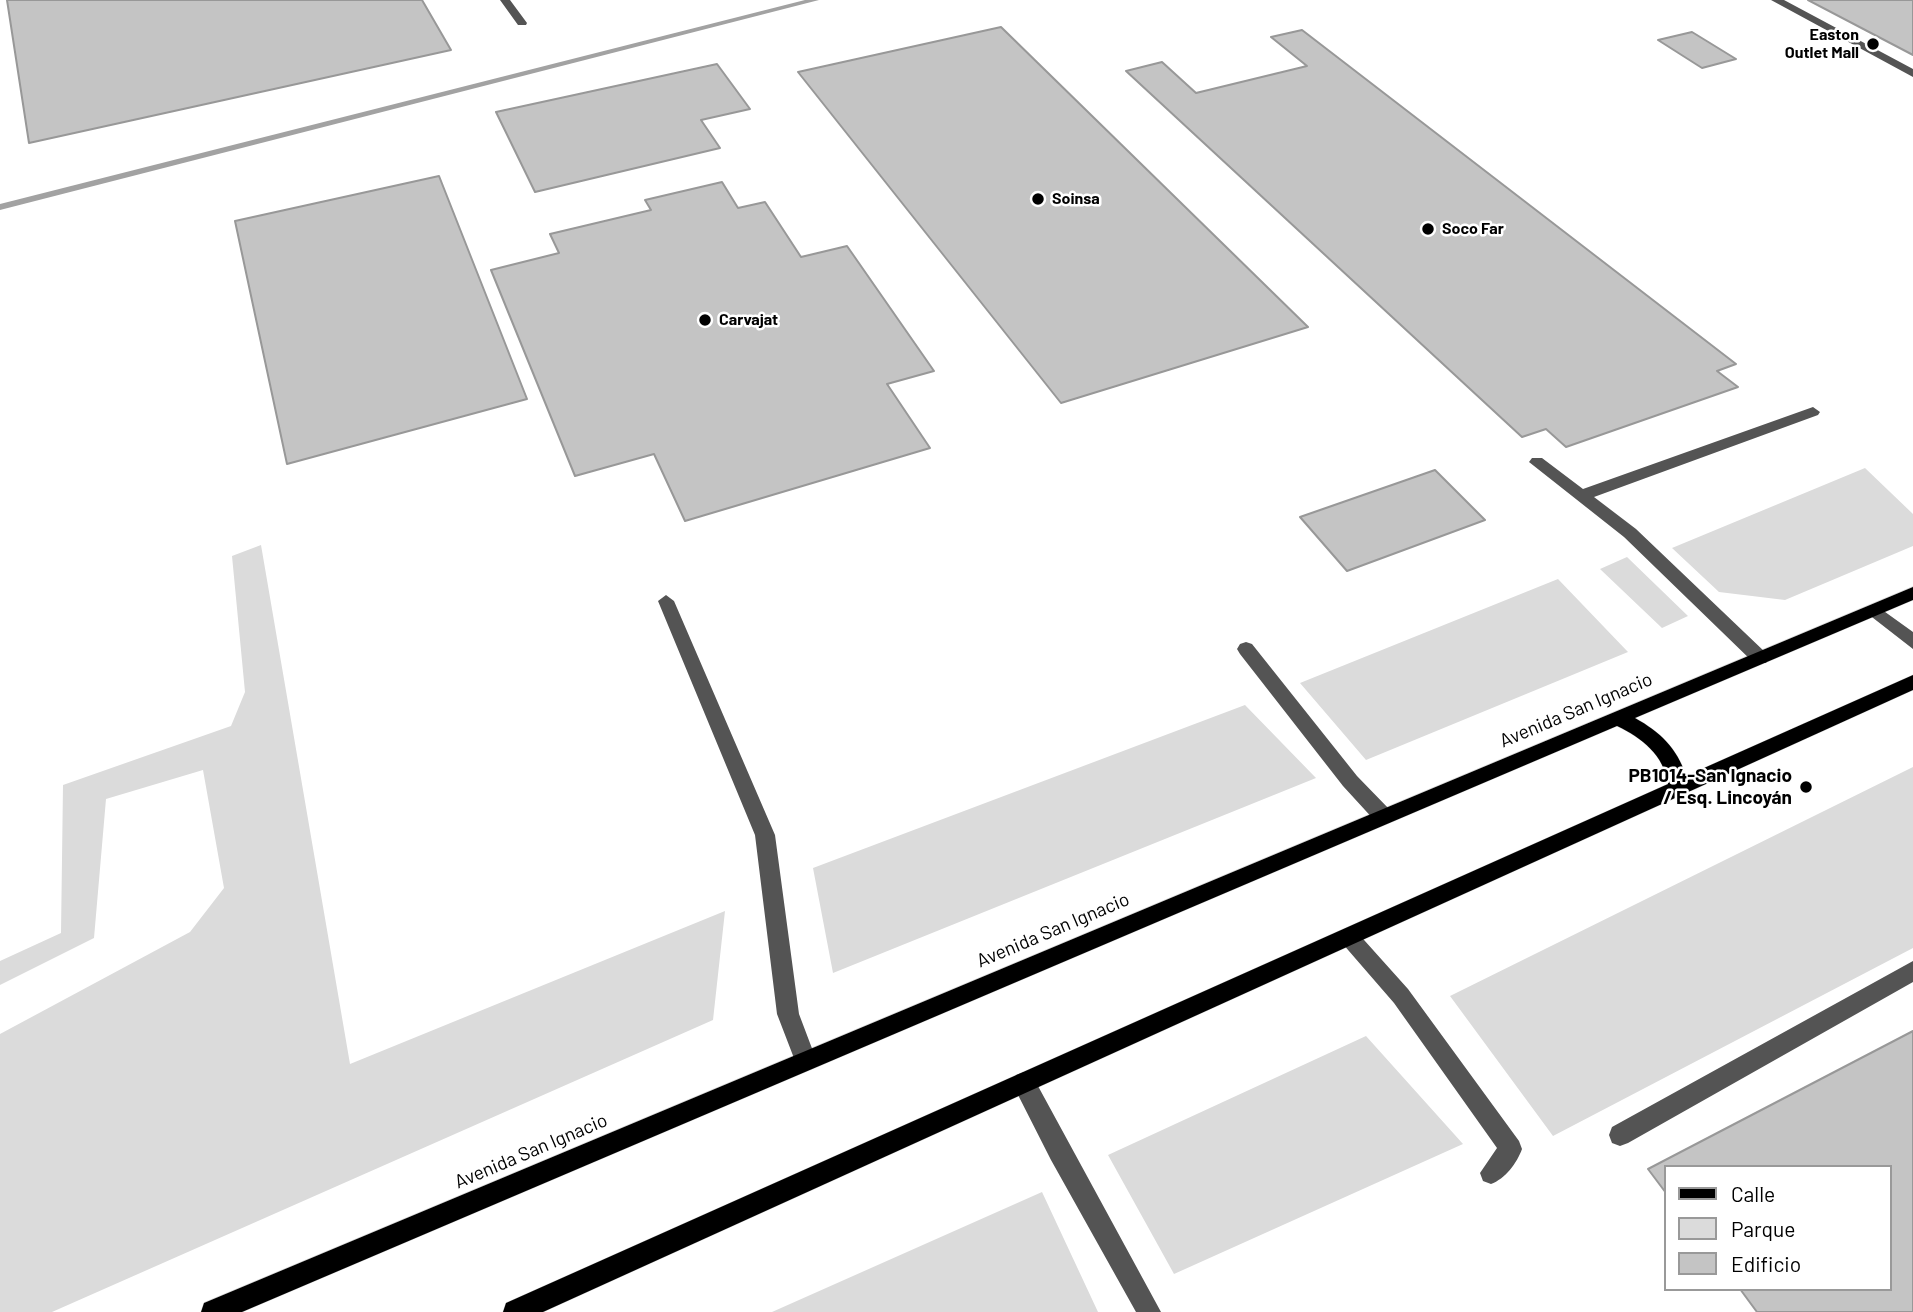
<!DOCTYPE html>
<html>
<head>
<meta charset="utf-8">
<style>
	body { margin:0 }
	#map { position:relative; width:1913px; height:1312px; overflow:hidden; background:#fff; font-family:Barlow,sans-serif }
	canvas { display:block }
	.legend { position:absolute; left:1664px; top:1165px; width:228px; height:126px; box-sizing:border-box; background:#fff; border:2px solid #999; margin:0; padding:9px 12px; list-style:none; font-size:21px; color:#000 }
	.legend li { display:flex; align-items:center; gap:14px; height:35px }
	.legend b { width:35px; border:2px solid #999 }
</style>
</head>
<body>
<div id="map">
<canvas width="1913" height="1312"></canvas>
<ul class="legend">
<li><b style="height:9px;background:#000"></b>Calle</li>
<li><b style="height:19px;background:#dbdbdb"></b>Parque</li>
<li><b style="height:19px;background:#c4c4c4"></b>Edificio</li>
</ul>
</div>
<script>
const g = document.querySelector('canvas').getContext('2d');
g.lineJoin = 'round';
function paint(path, color) { g.fillStyle = color; g.fill(path, 'evenodd'); }
function trace(path, color, width, dash) { g.strokeStyle = color; g.lineWidth = width; g.lineCap = dash ? 'butt' : 'round'; g.setLineDash(dash || []); g.stroke(path); }
function write(font, color, halo, rows, align = 'center') {
  g.font = font + ' Barlow,sans-serif'; g.lineWidth = 5; g.setLineDash([]); g.textBaseline = 'middle'; g.strokeStyle = halo; g.fillStyle = color; for (const [text, x, y, turn = 0] of rows) {
    g.save(); g.translate(x, y); g.rotate((+turn || 0) * Math.PI / 180); g.textAlign = isNaN(turn) ? turn : align; if (halo) g.strokeText(text, 0, 0); g.fillText(text, 0, 0); g.restore();
  }
}
paint(new Path2D(`
	M 1865,468 L 1913,514 L 1913,546 L 1785,600 L 1719,592 L 1672,548 Z
	M 261,545 L 350,1064 L 725,911 L 713,1020 L 52,1312 L 0,1312 L 0,1034 L 190,932 L 224,888 L 203,770 L 106,799 L 94,938 L 0,985 L 0,961 L 61,933 L 63,785 L 231,726 L 245,692 L 232,556 Z
	M 1627,557 L 1688,616 L 1662,628 L 1600,569 Z
	M 1558,579 L 1628,652 L 1366,760 L 1300,683 Z
	M 1245,705 L 1316,778 L 833,973 L 813,868 Z
	M 1913,767 L 1913,948 L 1553,1136 L 1450,996 Z
	M 1366,1036 L 1463,1144 L 1174,1274 L 1108,1155 Z
	M 1042,1192 L 1098,1312 L 772,1312 Z`), '#dbdbdb');
paint(new Path2D(`
	M 805,0 L 819,0 L 0,210 L 0,204 Z`), '#a2a2a2');
const building = new Path2D(`
	M 7,0 L 422,0 L 451,50 L 29,143 Z
	M 1808,0 L 1913,0 L 1913,55 Z
	M 1001,27 L 1308,327 L 1061,403 L 798,72 Z
	M 1302,30 L 1736,364 L 1717,371 L 1738,387 L 1566,447 L 1546,429 L 1522,437 L 1126,71 L 1162,62 L 1196,93 L 1307,66 L 1271,37 Z
	M 1692,32 L 1736,59 L 1702,68 L 1658,40 Z
	M 717,64 L 750,109 L 701,120 L 720,148 L 535,192 L 496,112 Z
	M 439,176 L 527,399 L 287,464 L 235,221 Z
	M 722,182 L 738,208 L 765,202 L 801,257 L 847,246 L 934,371 L 887,384 L 930,448 L 685,521 L 654,454 L 575,476 L 491,270 L 559,253 L 550,234 L 651,210 L 645,200 Z
	M 1435,470 L 1485,520 L 1347,571 L 1300,517 Z
	M 1913,1031 L 1913,1312 L 1757,1312 L 1740,1289 L 1890,1289 L 1890,1167 L 1666,1167 L 1666,1193 L 1648,1169 Z`);
paint(building, '#c4c4c4');
trace(building, '#989898', 2);
const major = new Path2D(`
	M 1913,587 L 1913,600 L 1635,718 C 1660,732 1677,748 1686,776 L 1913,675 L 1913,690 L 543,1312 L 503,1312 L 506,1303 L 1668,784 C 1664,755 1642,738 1617,726 L 242,1312 L 201,1312 L 204,1303 Z`);
trace(major, '#dbdbdb', 1);
paint(new Path2D(`
	M 500,0 L 510,0 L 527,23 L 526,25 L 518,25 Z
	M 1771,0 L 1784,0 L 1913,69 L 1913,77 Z
	M 1813,407 L 1820,412 L 1818,415 L 1594,497 L 1636,529 L 1766,653 L 1769,658 L 1766,663 L 1754,663 L 1624,537 L 1529,462 L 1532,458 L 1542,458 L 1583,489 Z
	M 666,595 L 674,601 L 775,835 L 799,1014 L 816,1059 L 813,1066 L 805,1069 L 797,1066 L 777,1014 L 755,835 L 658,601 Z
	M 1874,604 L 1913,632 L 1913,649 L 1868,614 L 1865,610 Z
	M 1246,642 L 1252,644 L 1357,776 L 1390,810 L 1393,816 L 1390,822 L 1383,824 L 1376,822 L 1343,786 L 1240,654 L 1237,649 L 1240,644 Z
	M 1349,928 L 1356,931 L 1408,989 L 1519,1141 L 1522,1149 C 1517,1163 1505,1179 1491,1184 L 1483,1181 L 1480,1173 L 1497,1148 L 1394,1003 L 1342,943 L 1339,937 L 1342,931 Z
	M 1913,961 L 1913,982 L 1628,1143 L 1620,1146 L 1612,1143 L 1609,1135 L 1612,1127 Z
	M 1024,1072 L 1032,1075 L 1161,1312 L 1136,1312 L 1051,1160 L 1016,1091 L 1013,1083 L 1016,1075 Z`), '#545454');
paint(major, '#000');
for (const [x, y, r, color] of [
	[1873,44,7,"#000"],
	[1038,199,7,"#000"],
	[1428,229,7,"#000"],
	[705,320,7,"#000"],
	[1806,787,7,"#000"]
]) { const dot = new Path2D(); dot.arc(x, y, r, 0, 2 * Math.PI); g.fillStyle = color; g.fill(dot); trace(dot, '#fff', 2.5); }
write('bold 16px', '#000', '#fff', [
	["Easton",1859,35,"right"],
	["Outlet Mall",1859,53,"right"],
	["Soinsa",1052,199],
	["Soco Far",1442,229],
	["Carvajat",719,320]
], 'left');
write('19px', '#000', '#fff', [
	["Avenida San Ignacio",1576,710,-23],
	["Avenida San Ignacio",1053,930,-23],
	["Avenida San Ignacio",531,1151,-23]
]);
write('bold 19px', '#000', '#fff', [
	["PB1014-San Ignacio",1792,776],
	["/ Esq. Lincoyán",1792,798]
], 'right');
</script>
</body>
</html>
